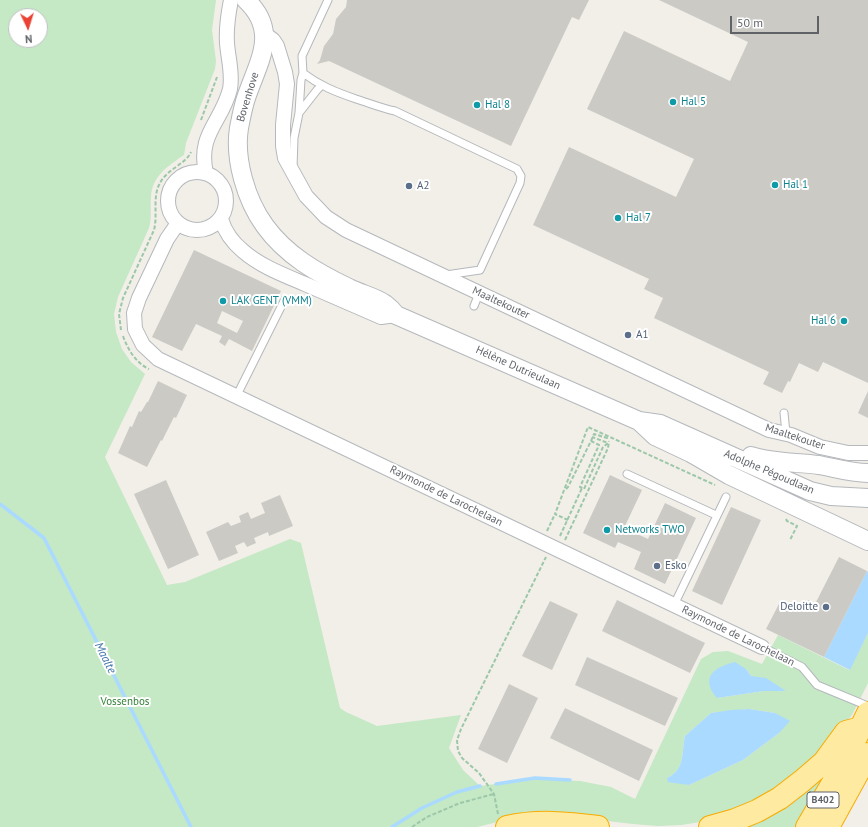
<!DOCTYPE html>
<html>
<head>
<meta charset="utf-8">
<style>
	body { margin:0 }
	#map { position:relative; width:868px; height:827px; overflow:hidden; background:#f1efe8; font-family:"PT Sans",sans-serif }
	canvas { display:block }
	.north { position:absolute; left:8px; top:8px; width:40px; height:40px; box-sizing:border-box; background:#fff; border:1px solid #bfc1c3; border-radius:50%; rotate:176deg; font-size:11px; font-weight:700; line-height:16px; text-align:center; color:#5f6368 }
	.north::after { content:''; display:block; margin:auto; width:14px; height:18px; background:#ea4335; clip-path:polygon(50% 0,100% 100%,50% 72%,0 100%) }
	.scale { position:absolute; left:730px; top:16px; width:89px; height:18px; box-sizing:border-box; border:2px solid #5f6368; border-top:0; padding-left:5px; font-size:12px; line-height:14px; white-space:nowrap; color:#5f6368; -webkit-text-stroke:3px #fff; paint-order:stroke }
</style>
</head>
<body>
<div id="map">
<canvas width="868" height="827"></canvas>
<div class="north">N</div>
<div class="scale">50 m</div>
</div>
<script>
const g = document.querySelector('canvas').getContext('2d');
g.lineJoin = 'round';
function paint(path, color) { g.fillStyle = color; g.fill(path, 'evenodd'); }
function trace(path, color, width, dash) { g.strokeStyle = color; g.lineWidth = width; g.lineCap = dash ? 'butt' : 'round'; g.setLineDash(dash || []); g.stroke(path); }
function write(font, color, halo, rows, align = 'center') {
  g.font = font + ' "PT Sans",sans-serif'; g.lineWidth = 4; g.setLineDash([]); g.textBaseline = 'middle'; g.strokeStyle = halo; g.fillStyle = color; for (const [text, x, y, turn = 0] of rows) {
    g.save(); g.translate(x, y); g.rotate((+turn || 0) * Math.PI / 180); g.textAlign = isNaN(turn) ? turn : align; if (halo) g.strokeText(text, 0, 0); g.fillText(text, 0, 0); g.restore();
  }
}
paint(new Path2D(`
	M 0,0 L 216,0 L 212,30 L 216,61 L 215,69 L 186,143 L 184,155 C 168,166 152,176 151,197 C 150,208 152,218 149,228 L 118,297 L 114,314 L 116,332 L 122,349 L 131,362 L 145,374 L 105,457 L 167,585 L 185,582 L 290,539 L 301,543 L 340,708 L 346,712 L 377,726 L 461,715 L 449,748 L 463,770 L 480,786 L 535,779 L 580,781 L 611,787 L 635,799 L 701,659 L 713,652 L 728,651 L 762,664 L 778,635 L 849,670 L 868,633 L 868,683 L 852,715 L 832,741 L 776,792 L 707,821 L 681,825 L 658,826 L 633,824 L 582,818 L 510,819 L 477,827 L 0,827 ZM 16,16 L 40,16 L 40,40 L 16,40 ZM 746,669 L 751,676 L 786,691 L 764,691 L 717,698 ZM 749,709 L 775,713 L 778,715 L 779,733 L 743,760 L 689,785 L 667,778 C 686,769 681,753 685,736 L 711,713 Z
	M 838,751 L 797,827 L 732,827 Z`), '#c5e8c5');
paint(new Path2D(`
	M 867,571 L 868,572 L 868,633 L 850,670 L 824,657 Z
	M 735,662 L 746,669 L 751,676 L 766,678 L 786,691 L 764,691 L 717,698 C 699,677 715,667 735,662 Z
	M 749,709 L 775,713 L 790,721 L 779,733 L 743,760 L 689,785 L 674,783 L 668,782 L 667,778 C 686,769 681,753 685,736 L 711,713 L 731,710 Z`), '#aadaff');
trace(new Path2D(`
	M 0,504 L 44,538 L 191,827
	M 496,784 L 535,778 L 570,780
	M 392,827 L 422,808 L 457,792 L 480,786`), '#aadaff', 3.5);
paint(new Path2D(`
	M 347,0 L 589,0 L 579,20 L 572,17 L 511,146 L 329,61 L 317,64 L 320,60 L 324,46 L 333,34 L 336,19 L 346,7 Z
	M 659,0 L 868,0 L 868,383 L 823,362 L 818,372 L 799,363 L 790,382 L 788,381 L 782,393 L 763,384 L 769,372 L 654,318 L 663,298 L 644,289 L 649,279 L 533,225 L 569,147 L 676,197 L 694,159 L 587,109 L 624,31 L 730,81 L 748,42 Z
	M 194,250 L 281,291 L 252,351 L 229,339 L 225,346 L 219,342 L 222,336 L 196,324 L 182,351 L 152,337 ZM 222,311 L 243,321 L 237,333 L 217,323 Z
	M 158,381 L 187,395 L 176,418 L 174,417 L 162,441 L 161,440 L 147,467 L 118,453 L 130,426 L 132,427 L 139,411 L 141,412 L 147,402 L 148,402 Z
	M 868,391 L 868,418 L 858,413 Z
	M 610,475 L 642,490 L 624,528 L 648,539 L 665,503 L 696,518 L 665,584 L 634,569 L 641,552 L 618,542 L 615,548 L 583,533 Z
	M 166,480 L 199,555 L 168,569 L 134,494 Z
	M 280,495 L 293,526 L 269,536 L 268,532 L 254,538 L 256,543 L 247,547 L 244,542 L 235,546 L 238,553 L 219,561 L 206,532 L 228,522 L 231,526 L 241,522 L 239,516 L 248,512 L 251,519 L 265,513 L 261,503 Z
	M 731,507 L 761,520 L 722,605 L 692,591 Z
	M 839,557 L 867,571 L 824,657 L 766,629 L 781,600 L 802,611 L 808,600 L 815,604 Z
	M 617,600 L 705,643 L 690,673 L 602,631 Z
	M 550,601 L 578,614 L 552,670 L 522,656 Z
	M 587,657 L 678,698 L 665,726 L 575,685 Z
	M 509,684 L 538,698 L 507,763 L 478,749 Z
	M 565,708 L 653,750 L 639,781 L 550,738 Z`), '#cccac5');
const service = new Path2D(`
	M 328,0 L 302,56 L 303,73 C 320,86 336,92 356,99 C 369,103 381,108 395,111 L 517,169 L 521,176 L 520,183 L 480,270 L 446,275
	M 299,113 L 317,90 L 322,85
	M 293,168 L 294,138 L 299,113 L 301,80 L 303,73
	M 474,306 L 478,296
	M 237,395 L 285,299
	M 784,413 L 786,433
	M 627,474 L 716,515
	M 674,605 L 726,497
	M 762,647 L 802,667 L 817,685 L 868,706`);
const minor = new Path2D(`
	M 265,34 L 273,40 L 277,46 L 285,72 L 287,84 L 283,125 L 283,146 L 285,158 L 306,196 L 326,217 L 346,230 L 769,430 L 791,435 L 820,447 L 848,453 L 868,453
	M168 201a29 29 0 1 1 58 0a29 29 0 1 1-58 0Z
	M 206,173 C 197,134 222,122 230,89 C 233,74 228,58 227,43 C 226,28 228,15 231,0
	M 221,219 C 225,232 232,242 243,251 C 260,266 284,275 305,284 C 330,295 356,306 381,317 L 396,315
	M 178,223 L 167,239 L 139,298 L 134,313 L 135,329 L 143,345 L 158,359 L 762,647`);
const tertiary = new Path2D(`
	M 246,0 C 280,32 258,62 246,98 C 243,107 241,118 239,128 C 234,159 246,200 265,226 C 286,255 317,273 349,288 C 361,294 375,297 385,304 C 389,307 393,311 396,315 L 639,421 L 660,424 L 810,491 L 831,496 L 868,498
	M 639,421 L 655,436 L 691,453 L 729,475 L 868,541
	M 751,456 C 773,463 796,462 819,465 C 835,468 851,473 868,473`);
const trunk = new Path2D(`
	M 507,827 C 537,820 568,823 598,827
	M 710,827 L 735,820 L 757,811 L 780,798 L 802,781 L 824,762 L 846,732 L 861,728
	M 807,827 L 838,774 L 868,713
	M 828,827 L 868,754`);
trace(service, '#b5b8bc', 9);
trace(minor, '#b5b8bc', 16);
trace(tertiary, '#b5b8bc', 20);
trace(trunk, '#f9ab00', 24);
trace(new Path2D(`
	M 201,120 L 217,77
	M 121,330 L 119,314 L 123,298 L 154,230 C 158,215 152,197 160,183 C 167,169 186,164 191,152
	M 123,336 C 128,350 136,363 149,369
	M 591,441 L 594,434 L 607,438 L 607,436
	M 566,489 L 568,487 L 591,441 L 599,445 L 580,487 L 584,489 L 603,447 L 608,443 L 592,437
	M 786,519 L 787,521 L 797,526 L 790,540
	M 568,520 L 555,514 L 588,427 L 715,485
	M 547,531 L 555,514
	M 560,536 L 582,488
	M 565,540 L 608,448 L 609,441
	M 498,814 L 494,794 L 479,773 L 462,758 L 458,751 L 457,740 L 461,729 L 546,557
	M 412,827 L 427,817 L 460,803 L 494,794`), '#9cc7a9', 2, [4, 2]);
trace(service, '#fff', 7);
trace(minor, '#fff', 14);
trace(tertiary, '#fff', 18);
trace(trunk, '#feeaa1', 22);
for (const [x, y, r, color] of [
	[673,102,4,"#0f9aa8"],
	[477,105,4,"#0f9aa8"],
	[775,185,4,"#0f9aa8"],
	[409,186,4,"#5c6f8a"],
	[618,218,4,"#0f9aa8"],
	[223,301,4,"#0f9aa8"],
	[844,321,4,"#0f9aa8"],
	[628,335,4,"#5c6f8a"],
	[607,530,4,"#0f9aa8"],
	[657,566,4,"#5c6f8a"],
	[826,607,4,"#5c6f8a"]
]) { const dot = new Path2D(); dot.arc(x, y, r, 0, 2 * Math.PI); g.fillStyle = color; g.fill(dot); trace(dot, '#fff', 1.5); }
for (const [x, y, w] of [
	[823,800,32]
]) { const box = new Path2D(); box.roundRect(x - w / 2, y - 8, w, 16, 3); g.fillStyle = '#fff'; g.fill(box); trace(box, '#5f6368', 1); }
write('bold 10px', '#5f6368', null, [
	["B402",823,800]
]);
write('11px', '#5f6368', '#fff', [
	["Bovenhove",248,97,-73],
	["Maaltekouter",501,303,25],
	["Hélène Dutrieulaan",518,368,24],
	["Maaltekouter",795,437,18],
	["Adolphe Pégoudlaan",769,472,23],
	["Raymonde de Larochelaan",446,496,26],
	["Raymonde de Larochelaan",738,636,26]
]);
write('11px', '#0d838f', '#fff', [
	["Hal 5",681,102],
	["Hal 8",485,105],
	["Hal 1",783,185],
	["Hal 7",626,218],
	["LAK GENT (VMM)",231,301],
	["Hal 6",836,321,"right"],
	["Networks TWO",615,530]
], 'left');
write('11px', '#4e5e75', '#fff', [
	["A2",417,186],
	["A1",636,335],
	["Esko",665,566],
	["Deloitte",818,607,"right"]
], 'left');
write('11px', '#348238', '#fff', [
	["Vossenbos",125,702]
]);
write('italic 12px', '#4174aa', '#fff', [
	["Maalte",105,658,63]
]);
</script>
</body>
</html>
